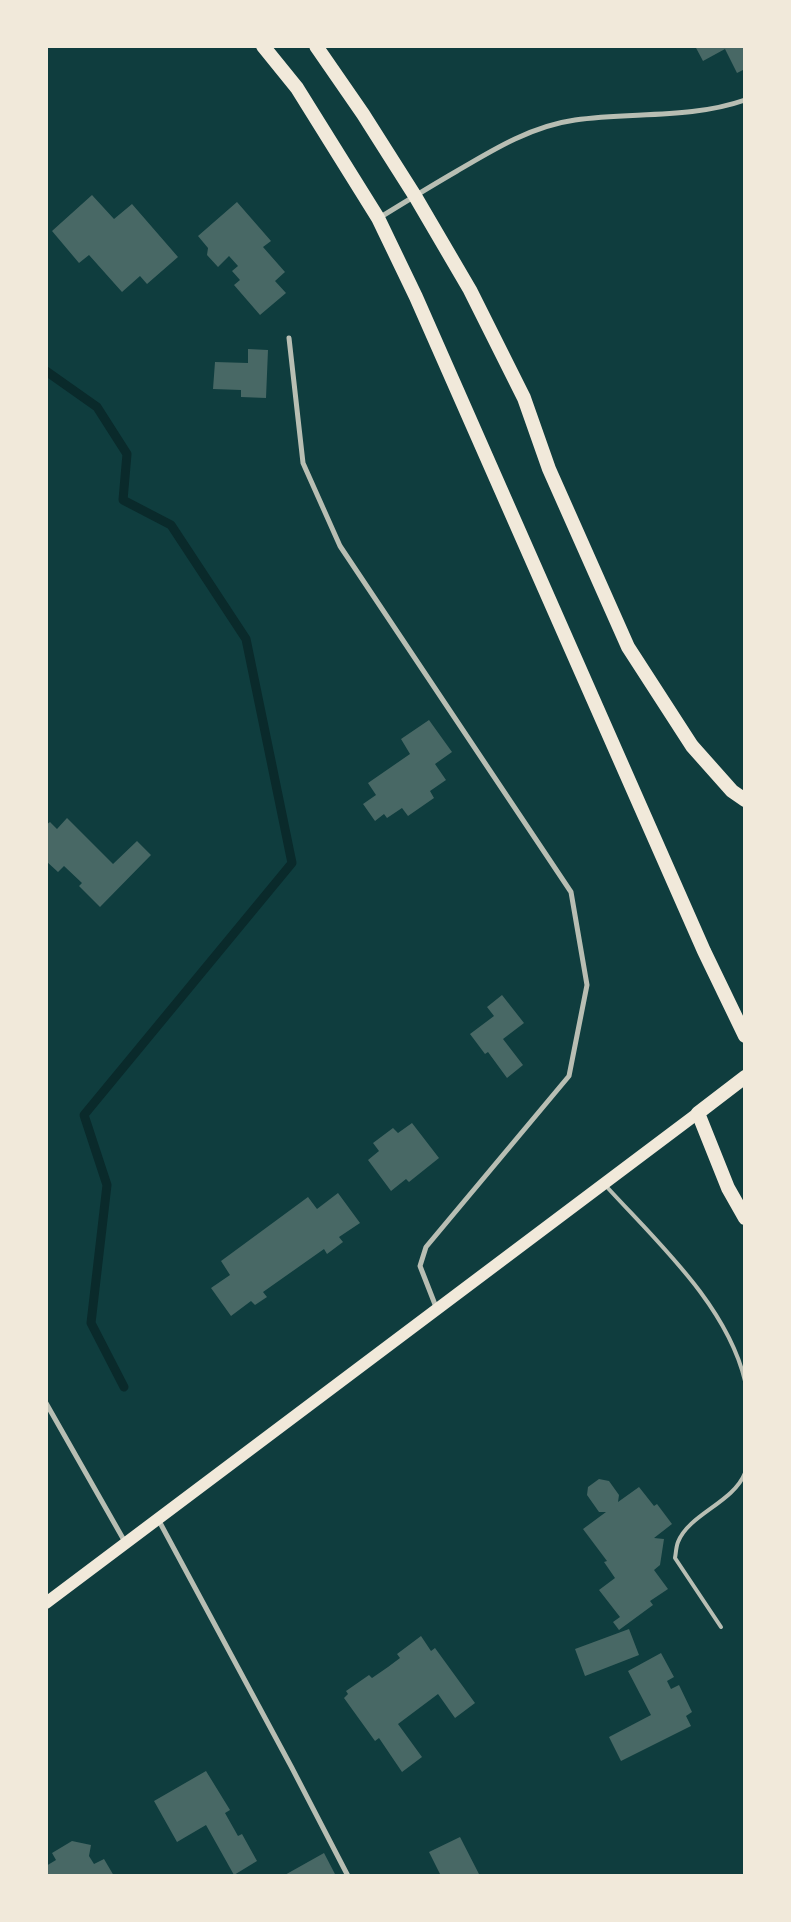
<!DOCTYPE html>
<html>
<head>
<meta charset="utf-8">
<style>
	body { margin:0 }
	#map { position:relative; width:791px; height:1922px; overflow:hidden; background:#0f3d3e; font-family:Georgia,serif }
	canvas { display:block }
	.frame { position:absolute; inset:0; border:48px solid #f1e9da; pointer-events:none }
</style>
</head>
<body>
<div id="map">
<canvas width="791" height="1922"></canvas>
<div class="frame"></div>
</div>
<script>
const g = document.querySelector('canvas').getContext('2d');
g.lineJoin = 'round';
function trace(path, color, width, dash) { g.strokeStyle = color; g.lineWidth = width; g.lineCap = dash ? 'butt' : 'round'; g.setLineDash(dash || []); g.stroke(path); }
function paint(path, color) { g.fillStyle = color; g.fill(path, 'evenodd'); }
trace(new Path2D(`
	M 46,371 L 97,407 L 127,454 L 123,500 L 171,525 L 246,639 L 292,863 L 84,1115 L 107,1185 L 91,1323 L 124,1387`), '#0a2a2b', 9);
paint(new Path2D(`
	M 695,46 L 745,46 L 745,69 L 737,73 L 725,49 L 703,61 Z
	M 92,195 L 114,219 L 132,204 L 178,257 L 147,284 L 140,276 L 122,292 L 89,255 L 79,263 L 52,231 Z
	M 237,202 L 271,241 L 263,247 L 285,272 L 275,281 L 286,293 L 260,315 L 234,285 L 240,280 L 232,271 L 238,266 L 229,256 L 218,267 L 207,255 L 208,248 L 198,236 Z
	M 248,349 L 268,350 L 266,398 L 241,397 L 241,390 L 213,389 L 215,362 L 248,363 Z
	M 429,720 L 452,752 L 435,764 L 446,780 L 430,791 L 434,798 L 408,816 L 402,808 L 387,818 L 384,814 L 375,821 L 363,804 L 376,795 L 368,783 L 410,754 L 401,739 Z
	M 67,818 L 113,864 L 137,841 L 151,855 L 100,907 L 79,886 L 82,883 L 64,866 L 58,872 L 46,861 L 46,825 L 50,822 L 57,829 Z
	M 502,995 L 524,1023 L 503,1039 L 523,1065 L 507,1078 L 488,1052 L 485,1054 L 470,1034 L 494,1016 L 487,1007 Z
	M 412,1123 L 439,1158 L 409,1182 L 406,1179 L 391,1191 L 368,1160 L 379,1151 L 373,1143 L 393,1128 L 398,1133 Z
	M 338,1193 L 360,1223 L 339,1237 L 343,1242 L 327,1254 L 324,1249 L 263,1292 L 267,1297 L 255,1305 L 251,1301 L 231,1316 L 211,1288 L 230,1275 L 221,1261 L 308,1197 L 317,1209 Z
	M 599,1479 L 609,1481 L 619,1495 L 618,1502 L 639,1487 L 654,1506 L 657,1504 L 672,1524 L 654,1538 L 664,1539 L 660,1565 L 654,1570 L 668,1589 L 650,1601 L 653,1605 L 619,1630 L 613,1622 L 620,1617 L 599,1590 L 615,1578 L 604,1562 L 607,1561 L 583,1529 L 606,1512 L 599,1512 L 587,1495 L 588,1487 Z
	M 629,1629 L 639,1655 L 585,1676 L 575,1649 Z
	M 421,1636 L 431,1651 L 435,1648 L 475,1703 L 455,1718 L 438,1694 L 398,1724 L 422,1757 L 402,1772 L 379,1738 L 375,1741 L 344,1698 L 348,1694 L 346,1691 L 369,1675 L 372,1678 L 388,1667 L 400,1658 L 397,1654 Z
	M 661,1653 L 674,1677 L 667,1681 L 671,1689 L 679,1685 L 692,1712 L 686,1716 L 691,1726 L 621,1761 L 609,1737 L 651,1715 L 628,1671 Z
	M 206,1771 L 230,1810 L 225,1813 L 238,1836 L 242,1834 L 257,1861 L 234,1875 L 206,1825 L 177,1842 L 154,1801 Z
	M 460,1837 L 480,1876 L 441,1876 L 429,1852 Z
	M 72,1841 L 91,1845 L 89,1856 L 94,1864 L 104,1859 L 114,1876 L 46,1876 L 46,1866 L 56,1860 L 52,1853 Z
	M 324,1853 L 336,1876 L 283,1876 Z`), '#486865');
trace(new Path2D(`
	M 606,1186 C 657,1242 727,1305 745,1381
	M 721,1627 L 675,1558 C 676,1553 676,1547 678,1542 C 689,1514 733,1503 745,1473`), '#b8beb3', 4);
trace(new Path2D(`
	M 379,218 C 405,202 431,186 457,171 C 494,149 532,126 575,120 C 631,112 691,119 745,100
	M 289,338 L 303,463 L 340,546 L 571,892 L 587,985 L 569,1076 L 426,1247 L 420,1266 L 436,1307
	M 46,1403 L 125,1542
	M 158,1519 L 292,1768 L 348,1876`), '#b8beb3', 5);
trace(new Path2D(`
	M 46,1603 L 698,1113`), '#f1e9da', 12);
trace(new Path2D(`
	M 263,46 L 297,88 L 378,218 L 416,297 L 704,951 L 745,1036
	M 316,46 L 363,114 L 415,196 L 470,290 L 524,398 L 549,469 L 628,647 L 692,746 L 732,791 L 745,800
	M 745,1077 L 698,1113 L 728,1188 L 745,1218`), '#f1e9da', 14);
</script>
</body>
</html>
